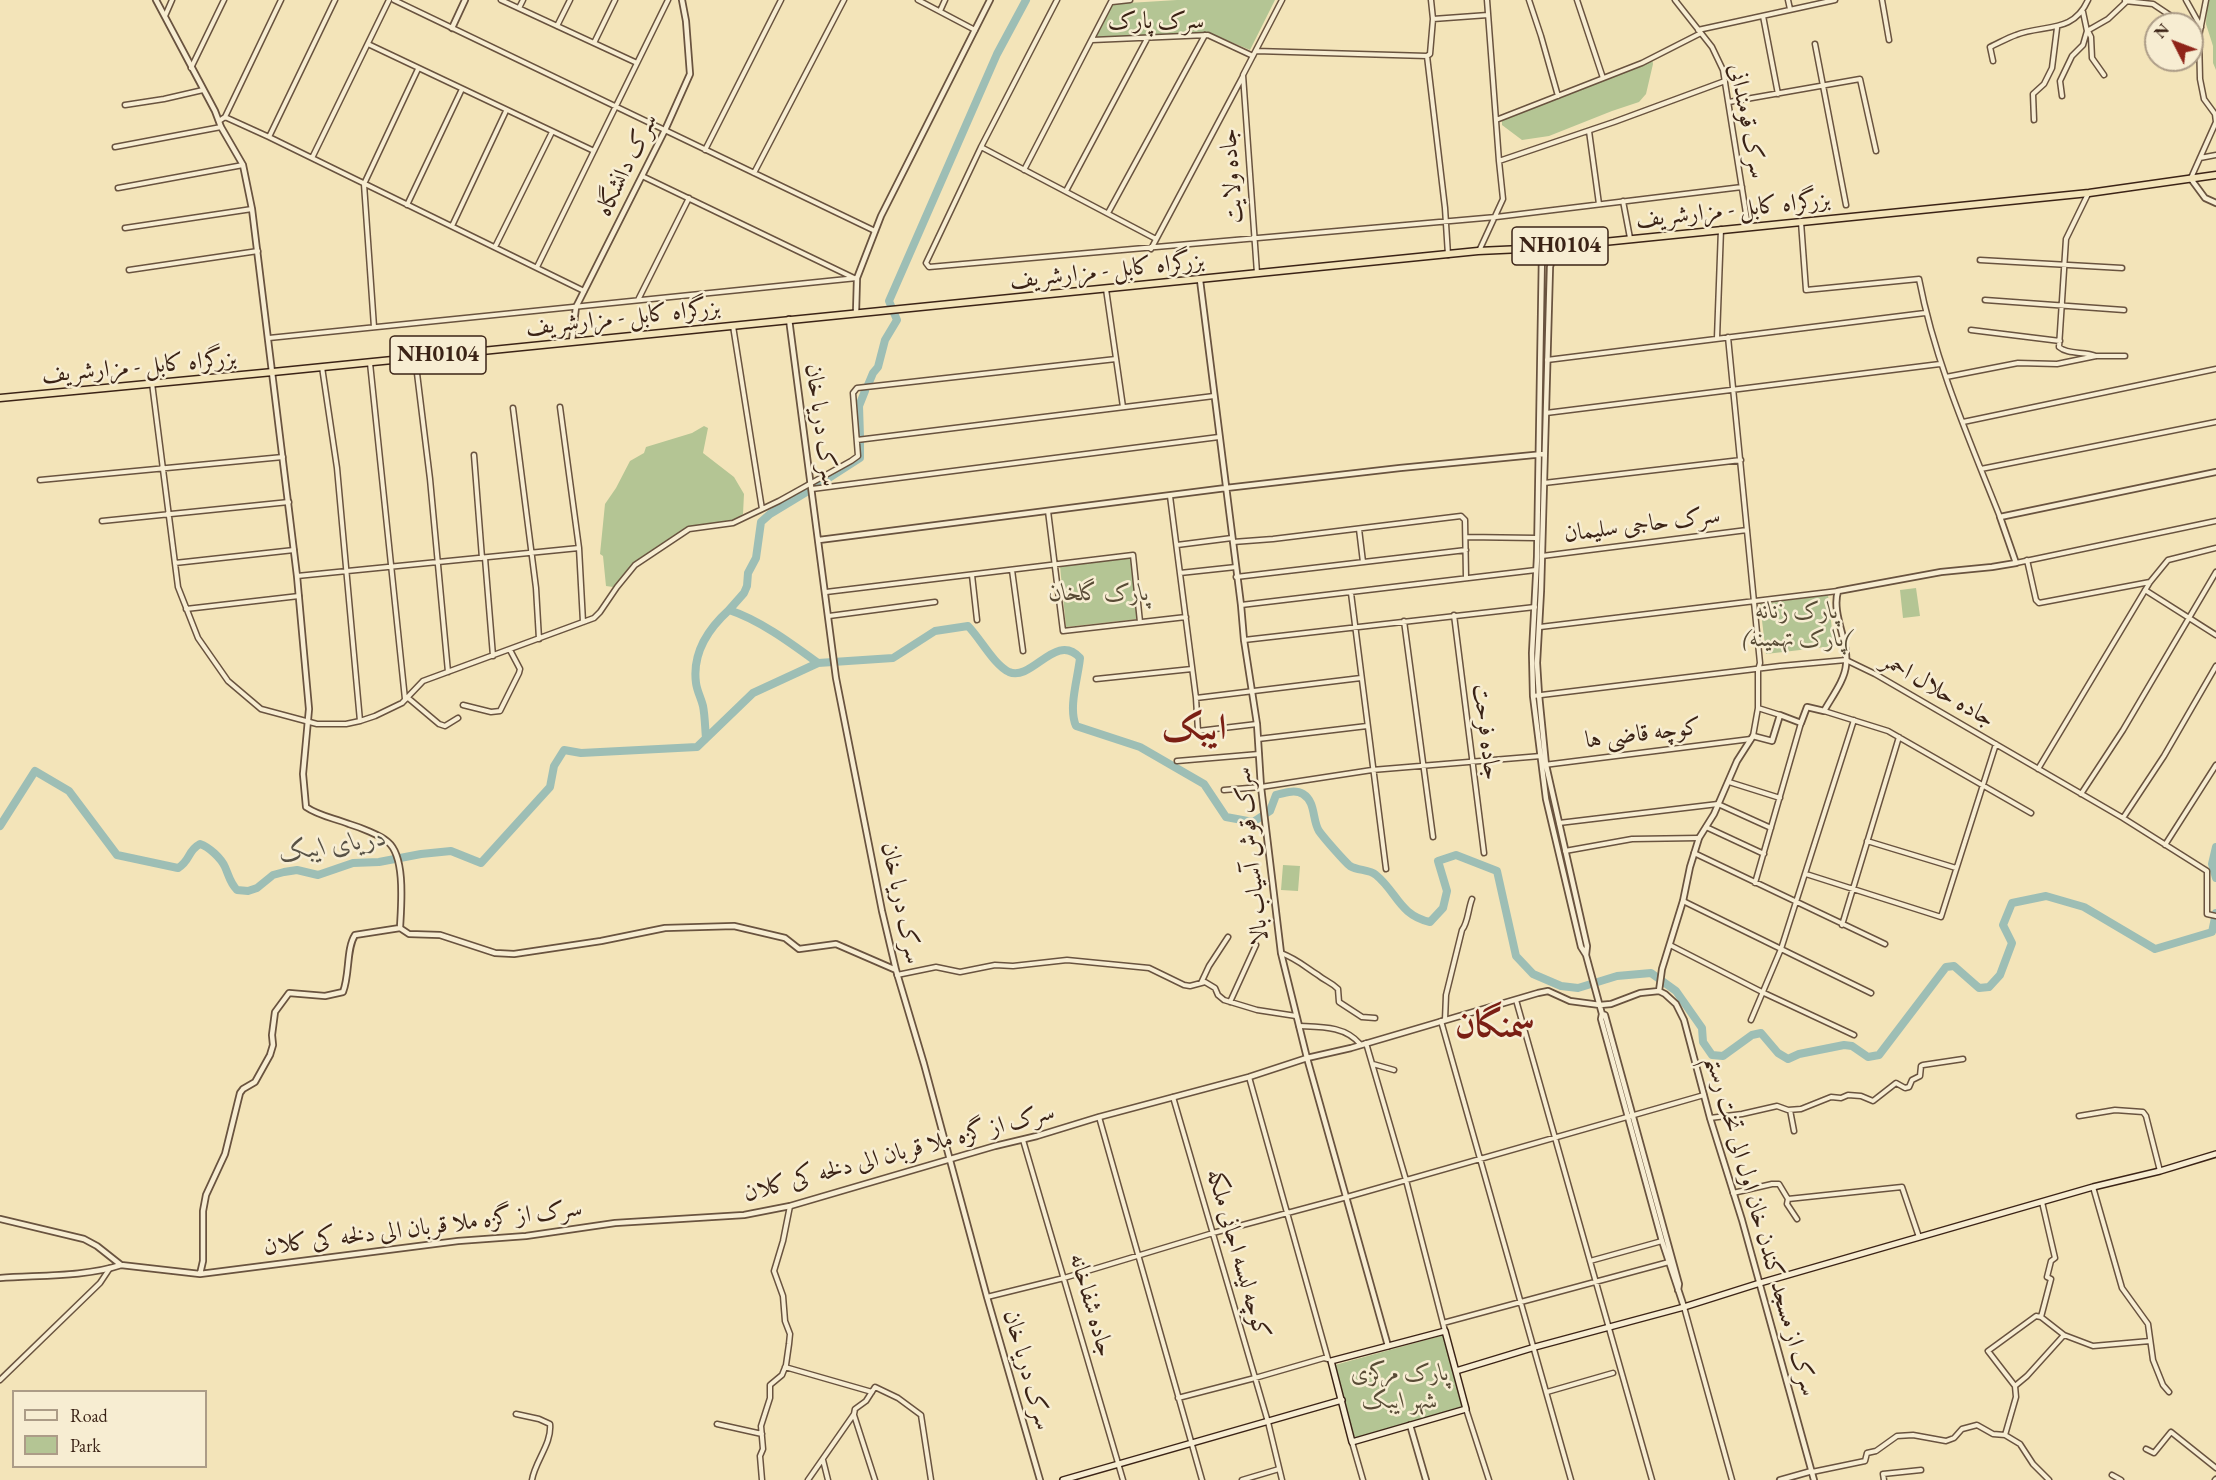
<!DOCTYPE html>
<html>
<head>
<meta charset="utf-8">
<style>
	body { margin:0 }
	#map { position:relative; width:2216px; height:1480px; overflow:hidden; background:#f3e4b9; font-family:"EB Garamond",serif }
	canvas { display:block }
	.legend { position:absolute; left:12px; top:1390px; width:195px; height:78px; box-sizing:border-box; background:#f7edd2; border:2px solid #ac9c87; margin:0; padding:8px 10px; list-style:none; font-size:18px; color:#3b2316 }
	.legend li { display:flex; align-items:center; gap:12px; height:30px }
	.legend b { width:30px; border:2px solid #ac9c87 }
	.north { position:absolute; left:2144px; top:12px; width:60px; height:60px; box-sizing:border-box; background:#f7edd2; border:2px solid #ac9c87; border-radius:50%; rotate:312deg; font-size:16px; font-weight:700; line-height:24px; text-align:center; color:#3b2316 }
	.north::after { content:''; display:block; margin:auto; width:21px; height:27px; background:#8f2418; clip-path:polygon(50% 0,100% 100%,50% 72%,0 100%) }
</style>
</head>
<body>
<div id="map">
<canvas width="2216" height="1480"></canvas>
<ul class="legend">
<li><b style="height:8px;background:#f7edd2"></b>Road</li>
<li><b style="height:16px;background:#b4c594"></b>Park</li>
</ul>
<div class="north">N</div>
</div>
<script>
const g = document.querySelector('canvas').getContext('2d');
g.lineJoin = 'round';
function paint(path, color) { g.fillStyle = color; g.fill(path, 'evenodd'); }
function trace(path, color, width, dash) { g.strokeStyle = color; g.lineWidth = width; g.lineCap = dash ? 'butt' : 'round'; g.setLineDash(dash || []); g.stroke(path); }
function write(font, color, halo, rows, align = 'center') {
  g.font = font + ' "EB Garamond",Amiri,serif'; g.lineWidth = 5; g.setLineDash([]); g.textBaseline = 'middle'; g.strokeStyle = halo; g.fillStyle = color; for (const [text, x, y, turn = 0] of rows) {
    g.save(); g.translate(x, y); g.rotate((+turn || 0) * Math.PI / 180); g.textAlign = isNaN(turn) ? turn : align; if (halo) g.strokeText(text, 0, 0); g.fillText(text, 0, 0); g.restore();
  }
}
paint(new Path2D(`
	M 1177,0 L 1275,0 L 1250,50 L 1209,33 L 1096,37 L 1112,4 Z
	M 2207,0 L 2216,0 L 2216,70 L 2213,63 L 2213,46 L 2206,24 Z
	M 1652,58 L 1653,64 L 1646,94 L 1639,102 L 1612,111 L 1549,136 L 1522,140 L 1502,125 L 1502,119 Z
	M 704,426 L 708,428 L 703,453 L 734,477 L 744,494 L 743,514 L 732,521 L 690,528 L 633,563 L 613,587 L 606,586 L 603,556 L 600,554 L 605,504 L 616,488 L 630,461 L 644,453 L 646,447 L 692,433 Z
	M 1131,558 L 1138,619 L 1066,627 L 1060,566 Z
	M 1916,588 L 1920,616 L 1903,618 L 1900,590 Z
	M 1828,595 L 1834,646 L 1766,654 L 1760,604 Z
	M 1283,865 L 1300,866 L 1298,891 L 1281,890 Z
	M 1444,1335 L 1464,1408 L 1355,1439 L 1335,1365 Z`), '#b4c594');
trace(new Path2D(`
	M 868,385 L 873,373 L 878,367 L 885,340 L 897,320 L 889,301 L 997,54 L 1026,0
	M 860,437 L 859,406 L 865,391
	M 815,487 L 860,458 L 860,443
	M 729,610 L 744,593 L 747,586 L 748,573 L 756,558 L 761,522 L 770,514 L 808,491
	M 706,738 C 705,728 705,716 703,706 C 701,698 697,691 696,683 C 692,653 708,629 729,610 C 760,620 792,644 818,663
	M 0,826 L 35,771 L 69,791 L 117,855 L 178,868 C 191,860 187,851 200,844 C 209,847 221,858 225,867 C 229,876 230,883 237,890 L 248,891 L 257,888 L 273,875 L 284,872 L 297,870 L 318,875 L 353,863 L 379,862 L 421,854 L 451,851 L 481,863 L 550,787 L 554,766 L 564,750 L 581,753 L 697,747 L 753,693 L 818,663 L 893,658 L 935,631 L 968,626 C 980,638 994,665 1009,672 C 1032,682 1056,631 1080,658 C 1078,678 1068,708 1076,726 L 1140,747 L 1204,784 L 1226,817 L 1253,822 L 1270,811 L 1276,795 C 1284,793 1295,789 1303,794 C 1316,802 1312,820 1319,831 C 1323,837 1345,862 1350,866 C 1358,871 1369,869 1376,875 C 1397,892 1399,915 1430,922 L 1443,908 L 1447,891 L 1438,861 L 1456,855 L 1497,871 L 1516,956 L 1533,974 L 1561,986 L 1578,988 L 1617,976 L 1651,973 L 1676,991 L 1702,1028 L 1703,1042 L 1712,1055 L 1723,1056 L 1752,1035 L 1761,1033 L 1778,1053 L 1788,1059 L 1799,1054 L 1844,1045 L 1852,1046 L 1868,1057 L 1879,1055 L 1946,967 L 1954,966 L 1979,988 L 1989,987 L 2000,975 L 2012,943 L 2003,925 L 2012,903 L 2046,896 L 2084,907 L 2155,949 L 2212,932 L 2216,913
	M 2216,847 L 2212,864 L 2216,878`), '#9dbeb5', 8);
const minor = new Path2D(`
	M 394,0 L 875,231
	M 501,0 L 637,63
	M 918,0 L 975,30
	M 1057,0 L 981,147 L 926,263 L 929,267 L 1496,217 L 1742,187
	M 1529,0 L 1541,36 L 1558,96
	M 1577,0 L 1603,78
	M 1675,0 L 1712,47 L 1723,70 L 1748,226
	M 1788,0 L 1790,9
	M 1882,0 L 1889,40
	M 2186,0 L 2201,27
	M 2125,1 L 2153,4 L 2183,24
	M 1112,2 L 1130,0
	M 519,8 L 523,0
	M 940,11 L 945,0
	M 2083,12 L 2087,31 L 2108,19 L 2126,2
	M 165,16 L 172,0
	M 1763,16 L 1778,94
	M 1433,19 L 1488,15
	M 2192,25 L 2200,27
	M 557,26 L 570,0
	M 1698,30 L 1835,0
	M 2088,31 L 2091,37 L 2092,58 L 2104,75
	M 1092,40 L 1208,35 L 1253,56
	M 594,43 L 615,0
	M 368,44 L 594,151
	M 1815,44 L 1846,205
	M 1256,51 L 1427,56 L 1445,208 L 1448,255
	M 1427,56 L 1430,54 L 1433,19 L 1431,0
	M 1993,61 L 1990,47 C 1999,43 2007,38 2016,35 C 2044,24 2073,34 2088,0
	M 191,68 L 224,0
	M 2062,96 L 2060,81 L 2072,56 L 2083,45 L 2087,31
	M 1729,102 L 1860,79 L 1876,151
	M 125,105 L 164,99 L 203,90
	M 225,117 L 281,0
	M 1496,120 L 1642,63 L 1701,33
	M 2034,120 L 2033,94 L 2044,84 L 2052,68 L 2057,28
	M 219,121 L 225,117 L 269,137 L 584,291
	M 1589,131 L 1599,204
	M 269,137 L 335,0
	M 115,147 L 221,127
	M 981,147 L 1156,239
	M 705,150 L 781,0
	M 312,158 L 389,0
	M 2200,158 L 2216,155
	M 1499,161 L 1614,122 L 1725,81
	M 1024,170 L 1112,0
	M 754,173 L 844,0
	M 642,176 L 854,278
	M 2191,178 L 2216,122 L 2215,114 L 2204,99 L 2200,79 L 2199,36 L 2206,0
	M 118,188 L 243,165
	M 1066,191 L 1148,37
	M 2088,194 L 2066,239 L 2059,347 C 2068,355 2084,351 2096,356
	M 1623,201 L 1630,238
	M 407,205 L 462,89
	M 1108,213 L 1205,35
	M 1801,222 L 1806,290 L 1919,279 C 1935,362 1969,439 2000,517
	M 452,226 L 506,111
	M 125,228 L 252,209
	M 495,247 L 552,132
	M 1151,249 L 1243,76
	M 1479,251 L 1503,199 L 1499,161 L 1487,0
	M 1980,260 L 2122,268
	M 537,267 L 668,0
	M 129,270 L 258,251
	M 1257,273 L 1243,75 L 1282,0
	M 1106,289 L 1123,407
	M 638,300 L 689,198
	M 1985,300 L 2124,310
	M 733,326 L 762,509
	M 374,327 L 364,184 L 418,69
	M 1971,330 L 2060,341
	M 1728,337 L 1760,663 L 1758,670 L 1758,708 L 1753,736
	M 269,338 L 857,278
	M 1717,338 L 1721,229
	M 415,357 L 430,479 L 448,672
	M 1547,360 L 1925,313
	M 370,363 L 405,699
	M 322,367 L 337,468 L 360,721
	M 1946,377 L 2018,363 L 2057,364 L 2096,356 L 2125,356
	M 152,383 L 178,587 L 198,638 L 228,681 L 261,709 L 317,724 L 346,724 L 360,721 L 375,716 L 402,703 L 423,681 L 594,618 L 600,612 L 617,587 L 635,565 L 689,529 L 733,523 L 779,501 L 851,461 L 858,456 L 853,393 L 857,388 L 1116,359
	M 560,407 L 579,548 L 583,622
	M 513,408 L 536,588 L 539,639
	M 1546,413 L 1940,364
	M 1963,422 L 2216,369
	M 857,440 L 1214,396
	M 474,455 L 482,558
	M 1981,469 L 2216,422
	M 40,480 L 283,457
	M 1544,483 L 1741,460
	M 812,489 L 1219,437
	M 1170,496 L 1196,698
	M 1048,511 L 1063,631 L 1186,617
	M 102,521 L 289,502
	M 1359,529 L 1363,562
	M 1466,537 L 1536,538
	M 1233,542 L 1273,539 L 1461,516 L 1465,520 L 1466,577
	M 1177,545 L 1232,538
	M 1542,556 L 1747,530
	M 485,558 L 493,656
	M 2027,560 L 2036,600 L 2039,603 L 2150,582
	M 175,563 L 294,550
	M 2016,563 L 2216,521
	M 1012,570 L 1023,651
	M 1180,573 L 1236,567
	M 972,575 L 977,620
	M 297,576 L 579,548
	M 1236,577 L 1466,550
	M 2145,590 L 2216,635
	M 826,592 L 1133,555 L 1140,622
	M 1351,593 L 1386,869
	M 1241,605 L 1536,570
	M 186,609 L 299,596
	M 1454,615 L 1484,853
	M 829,616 L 935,602
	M 1404,621 L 1433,837
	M 1540,627 L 1838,591
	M 1244,640 L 1535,607
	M 1096,679 L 1192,669
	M 1533,696 L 1780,666 L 1846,660 L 1875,674 L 2123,818 L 2207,871 L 2207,914 L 2216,916
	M 407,697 L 439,724 L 445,726 L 458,718
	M 463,705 L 491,712 L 500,711 L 519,673 L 520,669 L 510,650
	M 1758,708 L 1780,715
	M 1824,711 L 1888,731 L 2031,813
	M 1257,724 L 1198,731 L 1196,698 L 1361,678
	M 1258,739 L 1367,726
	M 1177,761 L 1259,754
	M 1544,765 L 1751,739
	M 2038,769 L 2150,582 L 2168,560 L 2216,548
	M 1729,782 L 1780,798
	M 1224,790 L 1261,787 L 1372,770 L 1541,756
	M 2081,794 L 2123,730 L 2216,572
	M 2123,818 L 2164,756 L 2216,666
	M 1559,823 L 1718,804 L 1771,828
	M 1706,827 L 1764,854
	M 1867,841 L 1956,868
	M 2165,845 L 2216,765
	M 1565,851 L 1632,839 L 1699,838
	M 1694,853 L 1885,944
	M 1806,874 L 1941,917 L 1996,744
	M 1755,883 L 1801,723
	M 1683,901 L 1871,993
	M 1842,925 L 1899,737
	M 1670,945 L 1764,993 L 1854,1035
	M 1281,953 C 1297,959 1304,966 1318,975 C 1325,981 1331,982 1338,989 L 1339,1002 L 1362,1017 L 1375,1018
	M 897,975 L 936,967 L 960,972 L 995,965 L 1013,966 L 1067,960 L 1149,968 L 1184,985 L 1190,986 L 1205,982 L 1215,988 L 1218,995 L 1224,1000 L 1257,1010 L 1296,1016
	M 1201,983 L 1209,966 L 1228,937
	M 1516,1000 L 1652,1480
	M 1230,1002 L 1256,945
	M 1445,1020 L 1446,995 L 1462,930 C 1468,923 1468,909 1472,899
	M 1751,1020 L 1781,949 L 1854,720
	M 1441,1021 L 1571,1480
	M 1299,1026 C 1322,1027 1345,1026 1360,1044
	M 1366,1043 L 1406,1180 L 1445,1331
	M 1373,1064 L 1394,1070
	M 1249,1077 L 1328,1359
	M 1173,1097 L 1268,1422 L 1282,1480
	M 1790,1110 L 1794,1131
	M 2079,1116 L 2115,1110 L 2143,1112 L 2146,1116 L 2160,1171
	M 1099,1117 L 1202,1480
	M 1710,1118 L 1742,1114 L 1777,1106 L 1788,1110 L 1801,1109 L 1831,1097 L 1841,1098 L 1848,1095 L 1861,1096 L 1873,1101 L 1896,1083 L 1905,1088 L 1909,1087 L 1912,1080 L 1920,1076 L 1921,1066 L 1923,1065 L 1963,1059
	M 1023,1140 L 1123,1480
	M 2093,1187 L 2122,1288 L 2148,1324 L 2153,1360 L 2163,1385 L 2169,1392
	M 1733,1193 L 1772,1184 L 1779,1184 L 1788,1199 L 1902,1187 L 1919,1237
	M 1788,1199 L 1787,1204 L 1797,1219
	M 1590,1261 L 1662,1241
	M 987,1297 L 1064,1278 L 1213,1233 L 1347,1197 L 1704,1095
	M 1684,1307 L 1732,1480
	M 2041,1317 L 2051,1279 L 2047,1277 L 2051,1261 L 2055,1258 L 2042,1202
	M 2041,1317 L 2064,1335 L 2093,1346 L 2150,1341
	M 1443,1323 L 1669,1262
	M 785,1367 L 872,1392
	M 0,1380 L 100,1283 L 110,1268
	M 2015,1386 L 2027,1376 L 2064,1335
	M 1547,1392 L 1613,1373
	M 1178,1398 L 1255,1378 L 1324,1358 L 1328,1359
	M 1466,1409 L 1489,1480
	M 516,1414 L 539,1419 L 550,1424 C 552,1444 535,1461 532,1480
	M 854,1415 L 875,1480
	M 717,1424 L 762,1434
	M 2005,1435 L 2016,1397 L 2015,1386 L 1988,1351 L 2036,1316 L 2041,1317
	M 1352,1442 L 1363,1480
	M 2146,1449 L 2154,1453 L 2171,1432 L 2216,1468
	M 823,1460 L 828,1480
	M 1812,1472 L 1865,1461 L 1867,1453 L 1876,1451 L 1897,1436 L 1913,1435 L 1946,1441 L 1954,1438 L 1962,1429 L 1977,1425 L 1993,1434 L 2005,1435 L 2020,1444 L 2033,1464 L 2049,1480
	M 2112,1475 L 2121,1480
	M 762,1480 L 760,1456 L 763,1449 L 761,1426 L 770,1398 L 770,1385 L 782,1375 L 786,1365 L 789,1344 L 790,1334 L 785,1321 L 783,1296 L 774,1271 L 783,1241 L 790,1206
	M 808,1480 L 854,1414 L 855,1409 L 866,1401 L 875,1387 L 898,1398 L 921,1415 L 931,1480
	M 1242,1480 L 1279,1469
	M 1884,1480 L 1883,1474 L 1921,1470
	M 2215,1480 L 2216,1479`);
const tertiary = new Path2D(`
	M 156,0 L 215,111 L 221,127 L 243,165 L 252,209 L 297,576 L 309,709 L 303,774 L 306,807 C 319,816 334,818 349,824 C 359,827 380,835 388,842 C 406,857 401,907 400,928
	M 452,28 L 465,0
	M 2191,179 L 2205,198 L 2216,203
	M 1551,247 L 1554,253 L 1550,267 L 1541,591 L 1537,663 L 1539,695 L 1546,765 L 1587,946 L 1586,955 L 1602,1014 L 1601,1019 L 1662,1241 L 1684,1307
	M 1544,248 L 1542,251 L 1537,557 L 1532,653 L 1533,696 L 1546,799 L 1581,947 L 1586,955
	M 1200,280 L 1241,605 L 1244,640 L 1257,724 L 1261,787 L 1281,953 L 1307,1058 L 1388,1346
	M 856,313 L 857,278 L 881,216 L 990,0
	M 789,319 L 836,678 L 882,911 L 896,970 L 924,1064 L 987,1297 L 1040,1480
	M 572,341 L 576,307 L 665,130 L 690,74 L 686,21 L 682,0
	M 819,540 L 1226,488 L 1400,468 L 1544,454
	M 1659,991 L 1662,969 L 1683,901 L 1690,867 L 1699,838 L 1714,814 L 1737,761 L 1753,736 L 1772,741 L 1780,715 L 1801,723 L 1807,707 L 1824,711 C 1831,698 1845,680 1846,665 C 1849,641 1831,614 1838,591 L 1941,572 L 1992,567 L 2016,563 L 2000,517 L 2216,472
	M 1659,991 L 1665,994 L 1676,1004 L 1684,1020 L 1710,1118 L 1742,1220 L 1814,1480
	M 1602,1014 L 1605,1015 L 1679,1284 L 1678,1290
	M 0,1219 L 84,1239 L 97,1246 L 121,1265
	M 200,1274 L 203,1261 L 203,1211 L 206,1195 L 225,1154 L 240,1093 L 243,1089 L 255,1082 L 270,1055 L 273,1045 L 272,1035 L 275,1012 L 289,993 L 325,996 L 343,992 C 350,974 346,949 355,935 L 400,928 L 409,934 L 440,935 L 495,953 L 514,954 L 601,941 L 665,928 L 734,926 L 785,938 L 799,949 L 836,944 L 896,970
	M 0,1278 C 38,1275 85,1277 121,1265 L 200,1274 L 458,1241 L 526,1236 L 615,1223 L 744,1215 L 790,1206 L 995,1146 L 1037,1136 L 1099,1117 L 1249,1077 L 1307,1058 L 1351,1048 L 1538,993 L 1548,991 L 1570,1001 L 1600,1005 L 1611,1004 L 1640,993 L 1659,991
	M 1410,1425 L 1426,1480
	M 1780,1480 L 1812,1471`);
const secondary = new Path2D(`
	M 1445,1331 L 1466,1409 L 1352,1442 L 1331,1361 Z
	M 1456,1371 L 1535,1347 L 1684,1307 L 1760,1283 L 2093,1187 L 2160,1171 L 2216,1154
	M 1063,1480 L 1342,1400`);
const trunk = new Path2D(`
	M 0,398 L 273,372 L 1478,251 L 1544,248 L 2089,193 L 2216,175`);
trace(minor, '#69533f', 7);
trace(tertiary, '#69533f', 8);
trace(secondary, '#3b2316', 8);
trace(trunk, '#3b2316', 9);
trace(minor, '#f7edd2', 4);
trace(tertiary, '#f7edd2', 4.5);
trace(secondary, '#f7edd2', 5);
trace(trunk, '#f3e4b9', 6);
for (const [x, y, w] of [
	[1560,246,96],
	[438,355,96]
]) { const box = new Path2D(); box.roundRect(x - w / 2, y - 19, w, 38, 4.5); g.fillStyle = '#f7edd2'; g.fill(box); trace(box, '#3b2316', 1.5); }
write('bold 22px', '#3b2316', null, [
	["NH0104",1560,246],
	["NH0104",438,355]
]);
write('24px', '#3b2316', '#f7edd2', [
	["سرک پارک",1156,21],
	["سرک قومندانی",1747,121,79],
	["سرک دانشگاه",627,165,-64],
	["جاده ولایت",1232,176,-94],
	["بزرگراه کابل - مزارشریف",1733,210,-6],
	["بزرگراه کابل - مزارشریف",1107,271,-6],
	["بزرگراه کابل - مزارشریف",623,318,-6],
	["بزرگراه کابل - مزارشریف",139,367,-5],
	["سرک دریا خان",821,425,82],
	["سرک حاجی سلیمان",1642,525,-7],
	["جاده حلال احمر",1938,690,30],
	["جاده فرحت",1486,732,83],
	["کوچه قاضی ها",1643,734,-7],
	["سرک قوش آسیاب بالا",1252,856,-96],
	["سرک دریا خان",901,903,78],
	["سرک از گزه ملا قربان الی دلخه کی کلان",899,1153,-15],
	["سرک از مسجد کندن خان اول الی تخت رستم",1761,1226,74],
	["سرک از گزه ملا قربان الی دلخه کی کلان",423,1228,-7],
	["کوچه لیسه اجانی ملکه",1238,1254,74],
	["جاده شفاخانه",1091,1305,74],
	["سرک دریا خان",1027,1370,74]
]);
write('italic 24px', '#594c36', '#f7edd2', [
	["پارک گلخان",1099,593],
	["پارک زنانه",1797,611],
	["(پارک تهمینه(",1797,639],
	["پارک مرکزی",1400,1373],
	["شهر ایبک",1400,1401]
]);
write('italic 26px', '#585246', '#f7edd2', [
	["دریای ایبک",333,846,-9]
]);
write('bold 36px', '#7a1f14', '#f7edd2', [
	["ایبک",1194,729],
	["سمنگان",1495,1026]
]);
</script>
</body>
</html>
